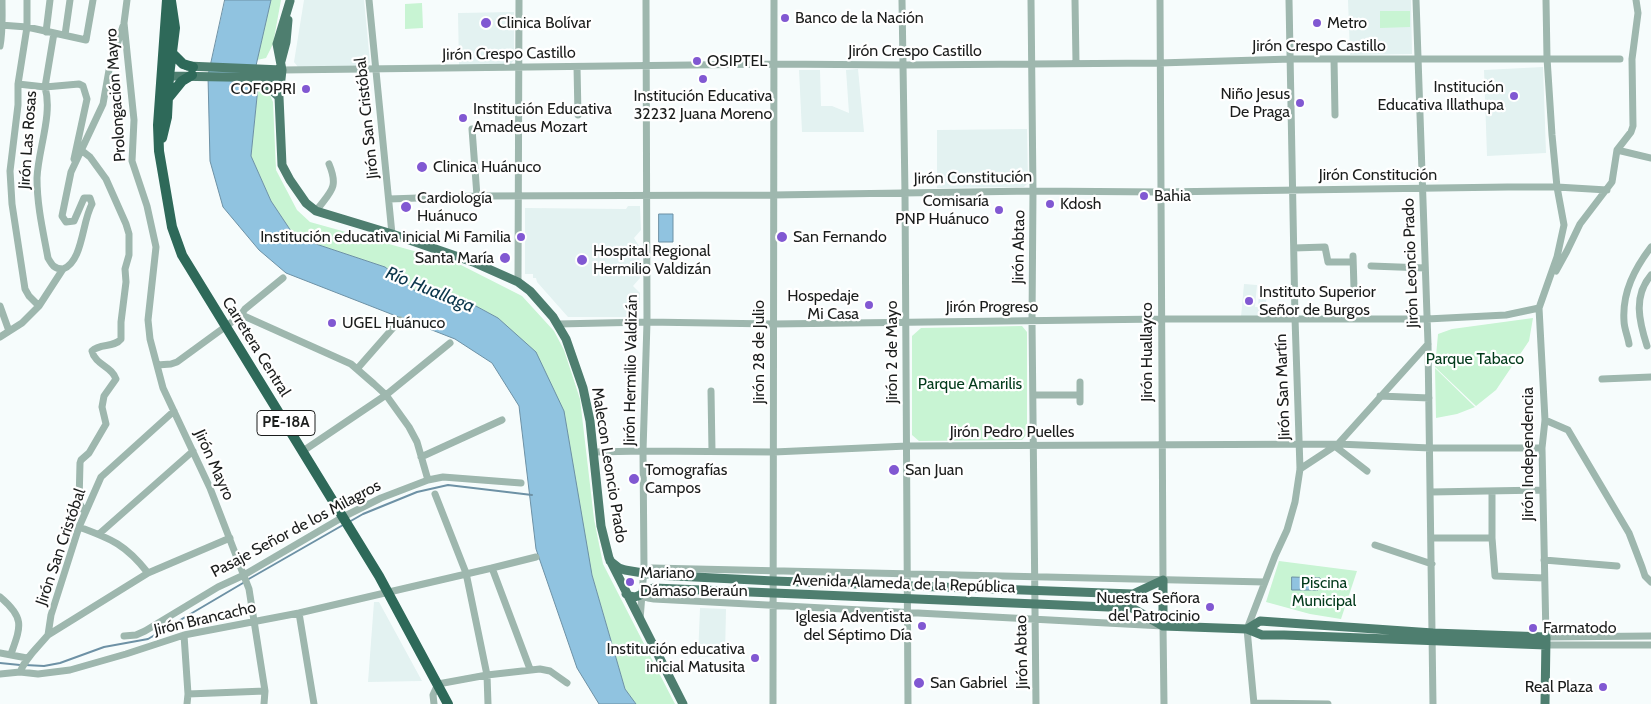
<!DOCTYPE html>
<html>
<head>
<meta charset="utf-8">
<style>
	body { margin:0 }
	canvas { display:block; background:#f6fcfc }
</style>
</head>
<body>
<canvas width="1651" height="704"></canvas>
<script>
const g = document.querySelector('canvas').getContext('2d');
g.lineJoin = 'round';
function paint(path, color) { g.fillStyle = color; g.fill(path, 'evenodd'); }
function trace(path, color, width, dash) { g.strokeStyle = color; g.lineWidth = width; g.lineCap = dash ? 'butt' : 'round'; g.setLineDash(dash || []); g.stroke(path); }
function write(font, color, halo, rows, align = 'center') {
  g.font = font + ' Cabin,sans-serif'; g.lineWidth = 4.5; g.setLineDash([]); g.textBaseline = 'middle'; g.strokeStyle = halo; g.fillStyle = color; for (const [text, x, y, turn = 0] of rows) {
    g.save(); g.translate(x, y); g.rotate((+turn || 0) * Math.PI / 180); g.textAlign = isNaN(turn) ? turn : align; if (halo) g.strokeText(text, 0, 0); g.fillText(text, 0, 0); g.restore();
  }
}
paint(new Path2D(`
	M 304,0 L 364,0 L 370,62 L 367,67 L 298,67 L 294,62 Z
	M 1348,0 L 1411,0 L 1412,54 L 1350,55 Z
	M 514,12 L 514,60 L 510,65 L 459,65 L 458,13 Z
	M 1543,67 L 1546,153 L 1487,156 L 1484,70 Z
	M 858,69 L 864,132 L 802,132 L 799,70 L 820,70 L 821,106 L 832,106 L 849,113 L 846,70 Z
	M 1027,129 L 1028,183 L 1024,187 L 937,188 L 937,130 Z
	M 628,206 L 640,206 L 641,230 L 634,238 L 639,246 L 640,278 L 633,286 L 640,293 L 639,313 L 635,317 L 568,317 L 537,282 L 536,278 L 533,278 L 533,274 L 525,274 L 525,208 L 626,209 Z
	M 1244,284 L 1257,285 L 1255,307 L 1258,307 L 1259,294 L 1267,294 L 1264,317 L 1241,317 Z
	M 374,602 L 379,602 L 422,681 L 368,682 Z
	M 700,608 L 726,609 L 725,656 L 698,657 Z`), '#e3f2f1');
paint(new Path2D(`
	M 271,0 L 281,0 L 273,44 L 266,58 L 257,60 Z
	M 422,3 L 423,28 L 405,29 L 405,4 Z
	M 1410,11 L 1410,27 L 1380,28 L 1380,11 Z
	M 258,87 L 269,93 L 273,102 L 276,170 L 297,210 L 310,222 L 457,263 L 522,296 L 554,331 L 564,350 L 580,399 L 594,519 L 603,564 L 675,704 L 636,704 L 625,689 L 592,575 L 498,318 L 463,299 L 414,290 L 385,267 L 295,237 L 271,201 L 251,156 Z
	M 1533,318 L 1529,341 L 1496,390 L 1476,406 L 1435,367 L 1438,334 L 1452,329 Z
	M 1022,326 L 1027,332 L 1027,434 L 1022,440 L 919,441 L 912,435 L 912,336 L 921,328 Z
	M 1435,368 L 1475,407 L 1457,414 L 1436,418 Z
	M 1279,561 L 1357,571 L 1341,619 L 1310,614 L 1266,602 Z`), '#c8f4d3');
const water = new Path2D(`
	M 225,0 L 271,0 L 255,70 L 258,87 L 251,156 L 271,201 L 295,237 L 385,267 L 414,290 L 463,299 L 498,318 L 536,352 L 564,411 L 592,575 L 625,689 L 636,704 L 599,704 L 577,668 L 536,549 L 519,406 L 492,363 L 455,339 L 286,273 L 259,250 L 223,207 L 210,161 L 208,76 Z
	M 659,214 L 673,214 L 673,242 L 659,242 Z
	M 1292,577 L 1320,578 L 1322,586 L 1318,590 L 1292,590 Z`);
paint(water, '#90c3e0');
trace(water, '#6d91a5', 1);
trace(new Path2D(`
	M 349,522 L 363,514 L 417,492 L 448,485 L 532,495
	M 247,580 L 343,525
	M 0,663 L 20,665
	M 25,665 L 44,666 L 60,663 L 104,647 L 148,639 L 243,583`), '#6d91a5', 2);
trace(new Path2D(`
	M 27,0 L 27,27 L 18,84 L 18,105 L 10,171 L 12,204 L 25,289 L 29,296 L 39,306
	M 127,0 L 124,23 L 134,120 L 132,161 L 147,206 L 156,247 L 148,320 L 150,339 L 163,388 L 210,488 L 249,589 L 265,691 L 264,704
	M 369,0 L 392,234
	M 902,0 L 905,193 L 908,704
	M 1031,0 L 1033,191 L 1032,321 L 1036,704
	M 1075,0 L 1076,63
	M 1160,0 L 1163,580
	M 1416,0 L 1428,344 L 1433,704
	M 1546,0 L 1547,58 L 1552,135 L 1557,187 L 1564,225 L 1557,257 L 1539,308 L 1545,420 L 1542,448 L 1546,637 L 1651,636
	M 0,25 L 27,27 L 86,40 L 93,0
	M 46,32 L 50,0
	M 54,33 L 45,87 C 53,114 38,150 37,178 C 37,206 43,231 48,258 C 52,265 54,269 63,269
	M 65,35 L 70,0
	M 0,46 C 3,31 2,16 2,0
	M 1334,59 L 1335,115
	M 577,67 L 578,115
	M 282,70 L 773,64 L 903,65 L 1159,63 L 1291,59 L 1620,59
	M 18,84 L 45,87 L 79,84 L 83,86 L 87,99 L 74,159
	M 472,129 L 477,196
	M 81,150 L 90,157 L 106,179 L 126,224 L 129,234 L 129,255 L 125,269 L 126,282 L 121,322 L 121,339 C 114,348 100,343 92,351 C 95,365 112,366 116,379 L 104,396 L 102,407 L 106,424 L 89,453 L 81,460 L 80,463 L 79,503 L 85,512
	M 1617,150 L 1651,158
	M 389,199 L 477,196 L 773,195 L 1033,191 L 1161,192 L 1508,187 L 1557,187 L 1607,190
	M 316,211 C 331,191 339,188 329,164
	M 1294,248 L 1325,247 L 1328,262 L 1353,262
	M 1353,256 L 1354,288
	M 1371,266 L 1425,268
	M 1556,271 L 1567,251 L 1580,224 L 1612,182 L 1617,150 L 1631,132 L 1633,126 L 1632,59 L 1638,13 L 1636,0
	M 518,282 L 519,0
	M 0,306 L 9,331
	M 240,316 L 245,309 L 283,278
	M 558,324 L 647,322 L 773,324 L 1162,319 L 1427,319 L 1506,315 L 1539,308
	M 0,337 L 22,323 L 39,306 L 63,269 C 83,262 82,221 92,204 L 90,198 L 84,198 L 74,221 L 66,222 L 62,216 L 71,172 L 103,104 L 109,70 L 123,26
	M 1629,344 C 1628,337 1624,328 1624,321 C 1622,292 1635,268 1651,247
	M 1647,346 C 1639,321 1633,296 1651,275
	M 157,365 L 171,364 L 177,362 L 240,316 L 244,316 L 351,364 L 374,384 L 386,395 L 409,427 L 417,442 L 428,480
	M 357,369 L 400,320
	M 1602,379 L 1651,377
	M 1080,382 L 1080,402
	M 711,391 L 712,451
	M 1033,395 L 1080,395
	M 1380,396 L 1429,398
	M 1545,420 L 1568,430 L 1629,533 L 1642,567 L 1645,576 L 1651,582
	M 1336,447 L 1367,471
	M 303,451 L 386,395 L 450,343
	M 594,452 L 643,451 L 774,452 L 907,446 L 1338,444 L 1430,448 L 1542,448
	M 421,457 L 502,420
	M 1300,469 L 1338,444 L 1428,344
	M 1431,492 L 1543,490
	M 1492,492 L 1492,538 L 1495,576 L 1544,578
	M 435,494 L 466,573 L 487,675 L 488,704
	M 79,527 C 112,539 126,545 148,573
	M 99,534 L 193,451
	M 1432,538 L 1492,538
	M 1375,545 L 1432,564
	M 1544,560 L 1617,566
	M 492,568 L 536,557
	M 644,573 L 652,568 L 1265,582
	M 642,594 L 648,598 L 654,599 L 1163,626 L 1164,704
	M 0,597 C 25,618 21,626 11,654
	M 299,613 L 314,704
	M 640,620 L 644,568 L 643,451 L 647,322 L 646,0
	M 48,635 L 51,615 L 79,527 L 101,477 L 174,411
	M 184,635 L 188,694 L 187,704
	M 124,636 L 136,635 L 145,631 L 218,587 L 244,575 L 343,517 L 381,498 L 428,480 L 443,477 L 521,483
	M 1546,645 L 1651,645
	M 0,653 L 27,658
	M 20,672 C 26,657 38,647 48,635 L 148,573 L 230,538
	M 0,674 L 20,672 L 38,674 L 70,670 L 126,654 L 184,635 L 299,613 L 492,568 L 530,669
	M 188,694 L 265,691
	M 1254,703 L 1328,704
	M 434,704 L 433,695 L 438,684 L 487,675 L 540,669 L 550,671 L 567,683
	M 773,704 L 774,0
	M 1254,704 L 1247,629 L 1275,556 L 1287,530 L 1295,502 L 1300,469 L 1295,318 L 1289,0`), '#9eb7ae', 7);
trace(new Path2D(`
	M 290,1 L 277,44 L 282,70 L 279,97 L 282,165 L 290,180 L 306,203 L 316,211 L 392,234 L 473,262 L 518,282 L 530,291 L 553,317 L 566,339 L 583,388 L 590,421 L 601,526 L 609,558 L 683,704
	M 281,61 L 286,42 L 288,20
	M 187,66 L 282,70
	M 164,71 L 169,76 L 281,78
	M 259,78 L 279,97
	M 610,561 L 619,568 L 625,570 L 655,575 L 774,581 L 1133,594 L 1163,580 L 1163,626
	M 626,594 C 639,602 642,590 654,588 L 1132,608 L 1163,626 L 1247,629 L 1262,635 L 1284,635 L 1546,645
	M 1247,629 L 1260,621 L 1433,633 L 1546,637 L 1545,704`), '#4e7e6f', 9);
trace(new Path2D(`
	M 167,0 L 158,125 L 159,151 L 172,227 L 182,255 L 379,576 L 448,704
	M 173,54 L 183,64 L 193,67
	M 169,97 L 182,81 L 192,75
	M 162,138 L 167,117 L 169,76 L 175,28 L 171,1`), '#2e6959', 10);
for (const [x, y, r, color] of [
	[785,18,5,"#8158d2"],
	[486,23,6,"#8158d2"],
	[1317,23,5,"#8158d2"],
	[697,61,5,"#8158d2"],
	[703,79,5,"#8158d2"],
	[306,89,5,"#8158d2"],
	[1514,96,5,"#8158d2"],
	[1300,103,5,"#8158d2"],
	[463,118,5,"#8158d2"],
	[422,167,6,"#8158d2"],
	[1144,196,5,"#8158d2"],
	[1050,204,5,"#8158d2"],
	[406,207,6,"#8158d2"],
	[999,210,5,"#8158d2"],
	[521,237,5,"#8158d2"],
	[782,237,6,"#8158d2"],
	[505,258,6,"#8158d2"],
	[582,260,6,"#8158d2"],
	[1249,301,5,"#8158d2"],
	[869,305,5,"#8158d2"],
	[332,323,5,"#8158d2"],
	[894,470,6,"#8158d2"],
	[634,479,6,"#8158d2"],
	[630,582,5,"#8158d2"],
	[1210,607,5,"#8158d2"],
	[922,626,5,"#8158d2"],
	[1533,628,5,"#8158d2"],
	[755,658,5,"#8158d2"],
	[919,683,6,"#8158d2"],
	[1603,687,5,"#8158d2"]
]) { const dot = new Path2D(); dot.arc(x, y, r, 0, 2 * Math.PI); g.fillStyle = color; g.fill(dot); trace(dot, '#fff', 2); }
for (const [x, y, w] of [
	[286,423,58]
]) { const box = new Path2D(); box.roundRect(x - w / 2, y - 12.5, w, 25, 4); g.fillStyle = '#fff'; g.fill(box); trace(box, '#1b1d1c', 1); }
write('bold 15px', '#1b1d1c', null, [
	["PE-18A",286,423]
]);
write('16px', '#1b1d1c', '#fff', [
	["Banco de la Nación",795,18],
	["Clinica Bolívar",497,23],
	["Metro",1327,23],
	["OSIPTEL",707,61],
	["Institución",1504,87,"right"],
	["Educativa Illathupa",1504,105,"right"],
	["COFOPRI",296,89,"right"],
	["Niño Jesus",1290,94,"right"],
	["De Praga",1290,112,"right"],
	["Institución Educativa",703,96,"center"],
	["32232 Juana Moreno",703,114,"center"],
	["Institución Educativa",473,109],
	["Amadeus Mozart",473,127],
	["Clinica Huánuco",433,167],
	["Bahia",1154,196],
	["Cardiología",417,198],
	["Huánuco",417,216],
	["Comisaría",989,201,"right"],
	["PNP Huánuco",989,219,"right"],
	["Kdosh",1060,204],
	["Institución educativa inicial Mi Familia",511,237,"right"],
	["San Fernando",793,237],
	["Hospital Regional",593,251],
	["Hermilio Valdizán",593,269],
	["Santa María",494,258,"right"],
	["Instituto Superior",1259,292],
	["Señor de Burgos",1259,310],
	["Hospedaje",859,296,"right"],
	["Mi Casa",859,314,"right"],
	["UGEL Huánuco",342,323],
	["Tomografías",645,470],
	["Campos",645,488],
	["San Juan",905,470],
	["Mariano",640,573],
	["Dámaso Beraún",640,591],
	["Nuestra Señora",1200,598,"right"],
	["del Patrocinio",1200,616,"right"],
	["Iglesia Adventista",912,617,"right"],
	["del Séptimo Día",912,635,"right"],
	["Farmatodo",1543,628],
	["Institución educativa",745,649,"right"],
	["inicial Matusita",745,667,"right"],
	["San Gabriel",930,683],
	["Real Plaza",1593,687,"right"]
], 'left');
write('16px', '#1b1d1c', '#fff', [
	["Jirón Crespo Castillo",1319,46],
	["Jirón Crespo Castillo",915,51],
	["Jirón Crespo Castillo",509,54,-1],
	["Prolongación Mayro",116,95,-94],
	["Jirón San Cristóbal",367,118,-96],
	["Jirón Las Rosas",28,140,-86],
	["Jirón Constitución",1378,175],
	["Jirón Constitución",973,178,-1],
	["Jirón Abtao",1019,247,-89],
	["Jirón Leoncio Prado",1411,263,-92],
	["Jirón Progreso",992,307],
	["Carretera Central",256,347,58],
	["Jirón 28 de Julio",759,352,-90],
	["Jirón 2 de Mayo",892,352,-90],
	["Jirón Huallayco",1147,352,-90],
	["Jirón Hermilio Valdizán",631,370,-89],
	["Jirón San Martín",1283,387,-92],
	["Jirón Pedro Puelles",1012,432],
	["Jirón Independencia",1528,454,-90],
	["Jirón Mayro",214,465,66],
	["Malecon Leoncio Prado",609,465,81],
	["Pasaje Señor de los Milagros",296,529,-28],
	["Jirón San Cristóbal",61,547,-71],
	["Avenida Alameda de la República",904,584,2],
	["Jirón Brancacho",205,619,-13],
	["Jirón Abtao",1022,652,-91]
]);
write('16px', '#023a1b', '#fff', [
	["Parque Tabaco",1475,359],
	["Parque Amarilis",970,384],
	["Piscina",1324,583],
	["Municipal",1324,601]
]);
write('italic 18px', '#0b364b', '#fff', [
	["Río Huallaga",430,290,22]
]);
</script>
</body>
</html>
